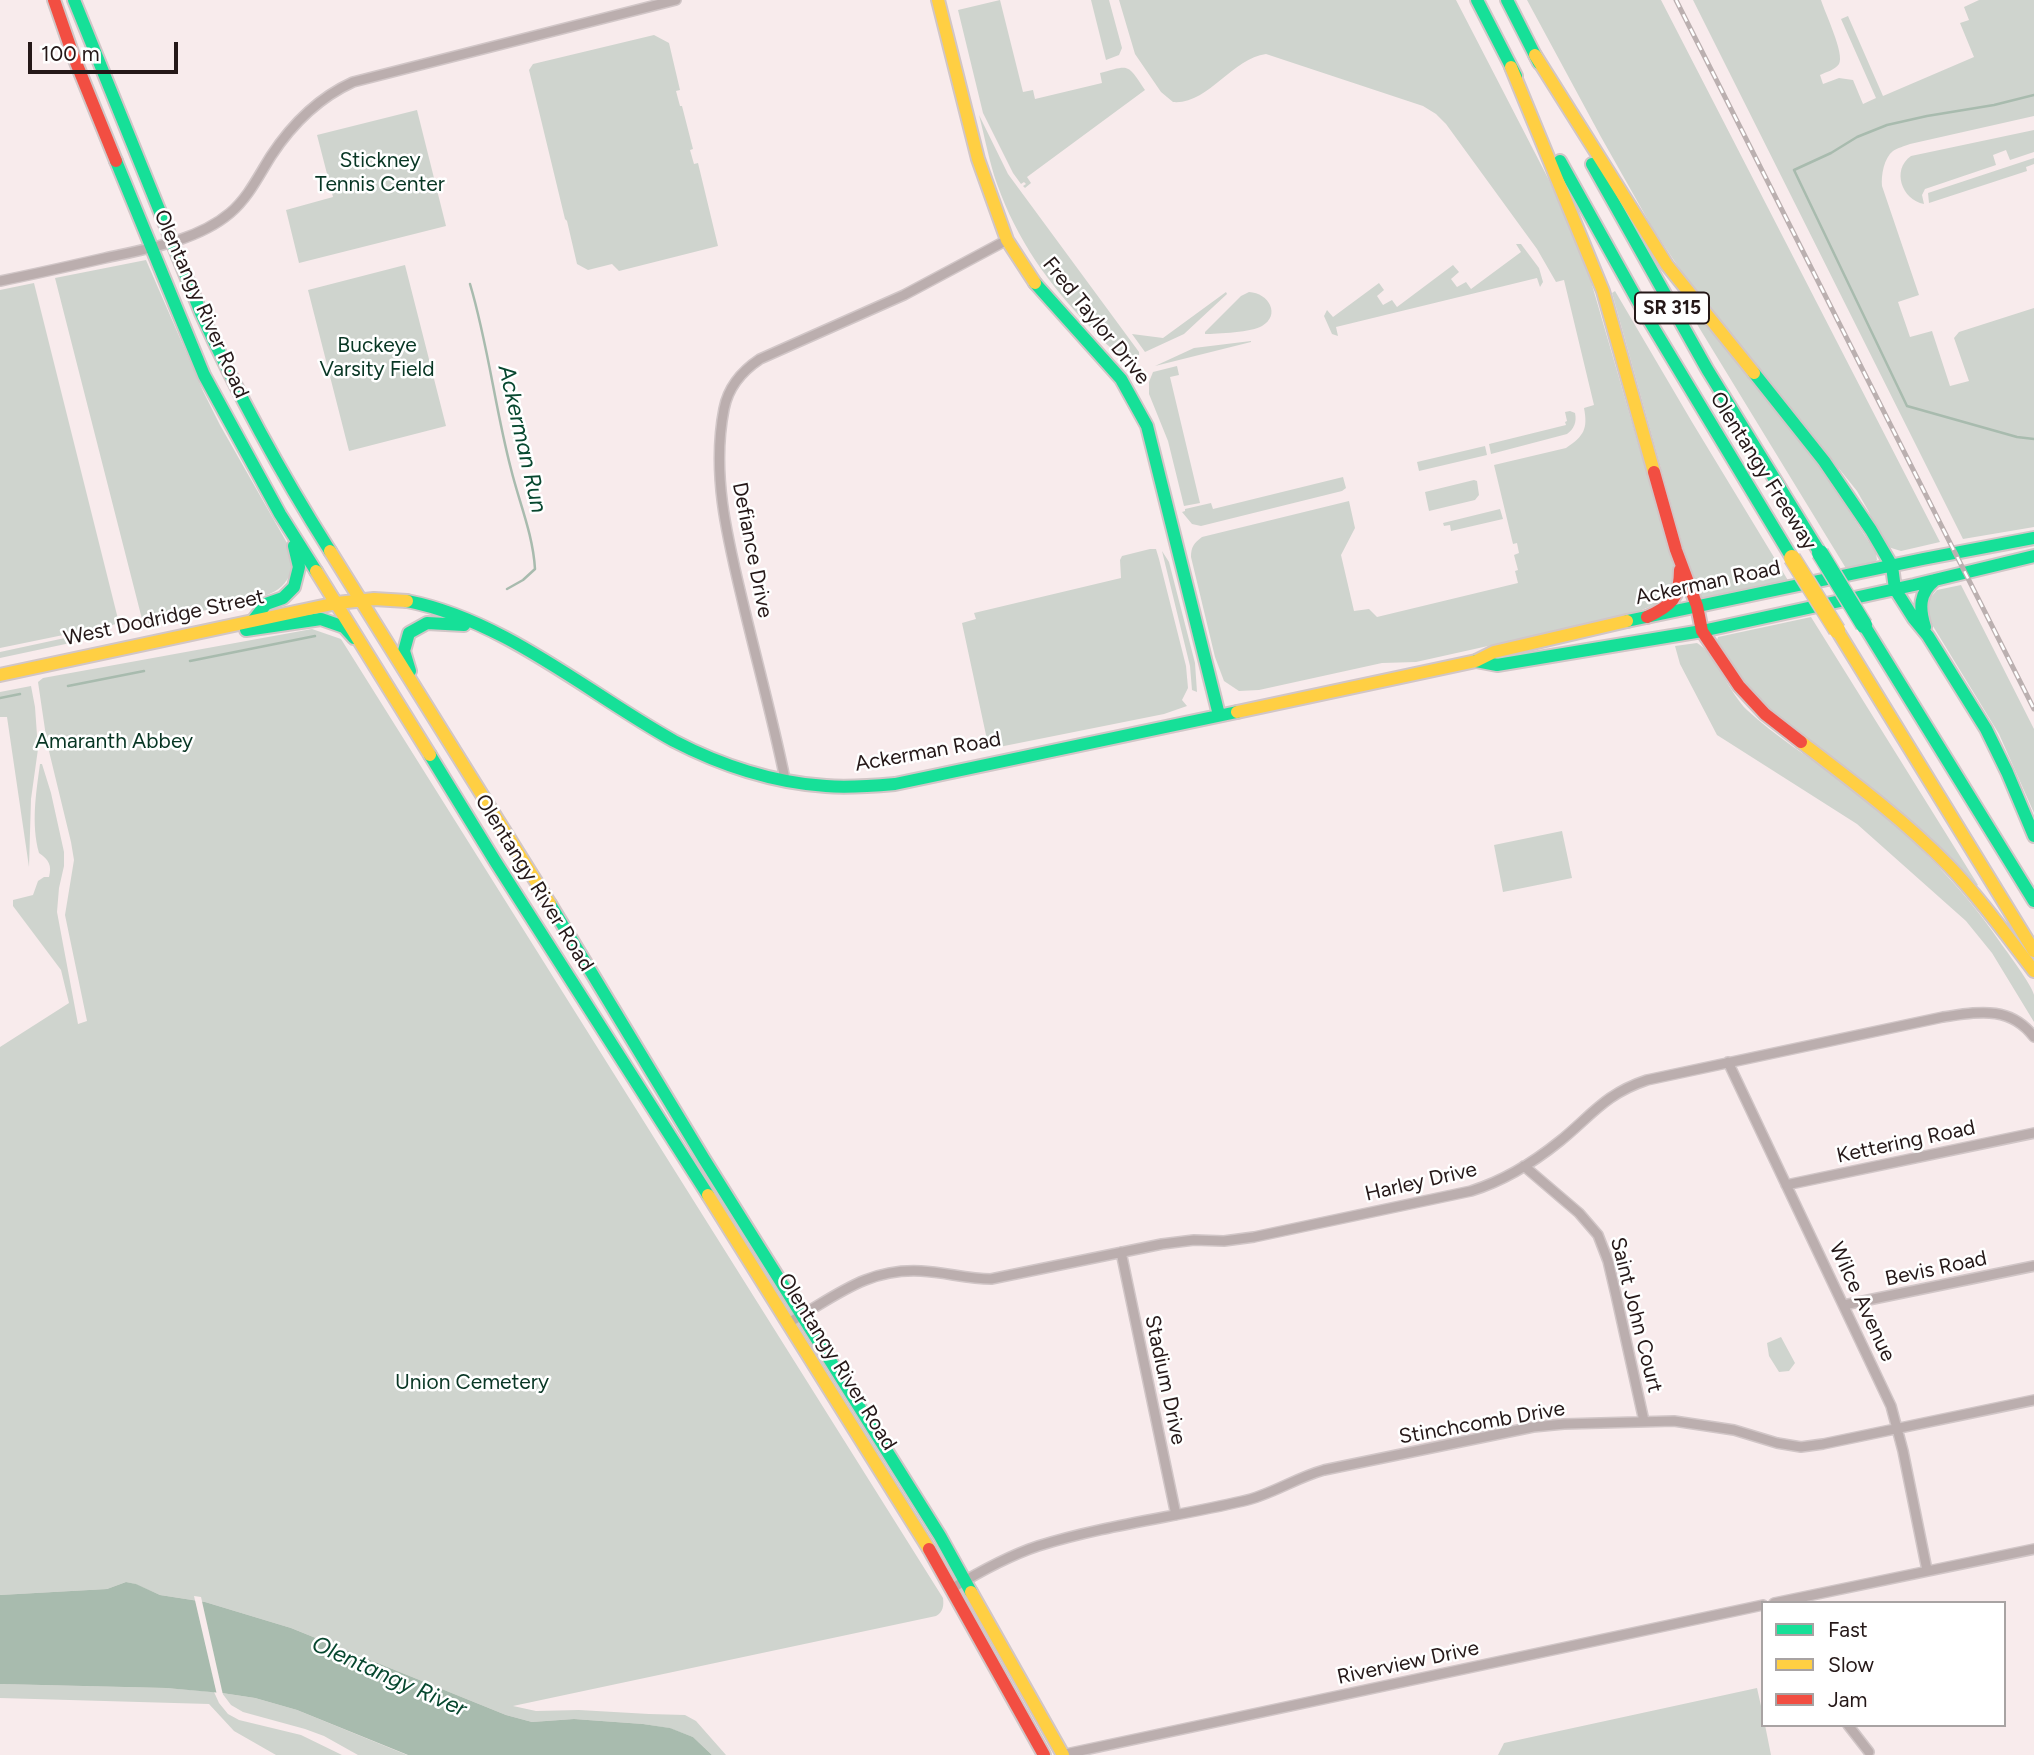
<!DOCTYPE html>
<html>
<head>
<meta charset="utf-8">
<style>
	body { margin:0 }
	#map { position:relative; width:2034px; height:1755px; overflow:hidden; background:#f8ebec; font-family:Figtree,sans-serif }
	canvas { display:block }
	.legend { position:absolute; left:1761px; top:1601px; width:245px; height:126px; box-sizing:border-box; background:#fff; border:2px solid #a8a3a3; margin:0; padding:9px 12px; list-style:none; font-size:21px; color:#251818 }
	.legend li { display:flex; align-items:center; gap:14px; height:35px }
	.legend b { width:35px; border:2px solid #a8a3a3 }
	.scale { position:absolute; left:28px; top:42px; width:150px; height:32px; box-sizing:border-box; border:4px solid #251818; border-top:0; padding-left:9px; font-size:21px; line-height:24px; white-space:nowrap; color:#251818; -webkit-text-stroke:5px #fff; paint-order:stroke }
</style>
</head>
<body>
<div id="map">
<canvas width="2034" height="1755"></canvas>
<ul class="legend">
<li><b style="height:9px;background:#16e098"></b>Fast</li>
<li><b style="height:9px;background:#ffcf43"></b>Slow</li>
<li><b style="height:9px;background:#f24e42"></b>Jam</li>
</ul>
<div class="scale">100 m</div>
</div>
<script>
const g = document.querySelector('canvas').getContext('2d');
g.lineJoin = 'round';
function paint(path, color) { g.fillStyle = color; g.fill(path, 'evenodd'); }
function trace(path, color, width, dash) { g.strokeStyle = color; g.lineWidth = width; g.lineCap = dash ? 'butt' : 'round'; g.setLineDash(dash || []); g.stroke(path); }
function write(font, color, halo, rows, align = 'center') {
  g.font = font + ' Figtree,sans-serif'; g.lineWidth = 5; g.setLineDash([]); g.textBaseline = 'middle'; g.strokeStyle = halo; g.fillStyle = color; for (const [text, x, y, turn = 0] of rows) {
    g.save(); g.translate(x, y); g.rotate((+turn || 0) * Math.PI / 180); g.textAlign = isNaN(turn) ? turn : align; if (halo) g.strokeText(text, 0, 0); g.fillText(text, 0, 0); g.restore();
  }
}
paint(new Path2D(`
	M 1000,0 L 1023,92 L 1033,90 L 1035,99 L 1102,83 L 1100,73 C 1130,65 1127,63 1145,90 L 1027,177 L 1031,183 L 1025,188 L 1023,186 L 1026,184 L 1024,182 L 1021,184 L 1013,173 L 983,113 L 958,10 Z
	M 1091,0 L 1109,0 L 1122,48 L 1119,55 L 1106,60 Z
	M 1119,0 L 1456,0 L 1550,182 L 1588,271 L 1676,574 L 1671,598 L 1632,614 L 1416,662 L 1382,663 L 1259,690 L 1239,691 L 1224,681 L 1215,657 L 1191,557 C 1191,547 1194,543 1202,537 L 1349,501 L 1355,528 L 1341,555 L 1354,611 L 1369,609 L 1377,617 L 1518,583 L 1515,571 L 1518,570 L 1514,555 L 1519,553 L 1517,543 L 1513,544 L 1494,465 L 1566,448 C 1584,436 1588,429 1584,408 L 1594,405 L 1564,280 L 1556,282 L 1537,249 L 1446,124 L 1436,114 L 1423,106 L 1266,54 C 1232,58 1208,105 1173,102 L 1161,92 L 1135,54 Z
	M 1527,0 L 1661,0 L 1940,542 L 1901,551 L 1888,547 L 1879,537 L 1869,512 L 1857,491 L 1687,280 L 1653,229 L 1601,137 Z
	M 1693,0 L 1821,0 C 1825,13 1845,54 1839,64 C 1835,70 1826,72 1820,75 L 1823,84 L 1839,78 L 1853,80 L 1863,104 L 1876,98 L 1841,19 L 1848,16 L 1883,96 L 1974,57 L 1960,23 L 1969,20 L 1964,7 L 1979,0 L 2034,0 L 2034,116 L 1910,144 C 1905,146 1897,148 1893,151 C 1884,158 1881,175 1882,186 L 1919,295 L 1898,302 L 1910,337 L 1932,331 L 1950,386 L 1969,381 L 1954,338 L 1959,332 L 2034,308 L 2034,527 L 1963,539 Z
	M 654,35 L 669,43 L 680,90 L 676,91 L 680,106 L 682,106 L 693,149 L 690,150 L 694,164 L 698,163 L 718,246 L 619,271 L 612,264 L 588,270 L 577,264 L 567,221 L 565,219 L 529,70 L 533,64 Z
	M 417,110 L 446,226 L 299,263 L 286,210 L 333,197 L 317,135 Z
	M 979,115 L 1008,174 L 1139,352 L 1139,355 C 1117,360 1105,342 1091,328 C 1049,285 1017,240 997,184 C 989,161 985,138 979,115 Z
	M 2034,130 L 2034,152 L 2010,160 L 2006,150 L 1993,155 L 1996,165 L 1925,189 L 1922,195 L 1924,204 C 1902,200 1891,170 1911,156 Z
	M 2034,158 L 2034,164 L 2026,167 L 2027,171 L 1929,203 L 1928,193 Z
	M 1516,244 L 1521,244 L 1539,268 L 1543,282 L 1540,287 L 1537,278 L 1336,327 L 1338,336 L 1332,334 L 1324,316 L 1327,310 L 1333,317 L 1379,283 L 1384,290 L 1377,296 L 1383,305 L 1392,300 L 1397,307 L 1453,265 L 1459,272 L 1451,279 L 1457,287 L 1466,282 L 1471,289 L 1521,252 Z
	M 146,260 L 203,391 L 220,425 L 291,550 L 295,572 L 291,572 C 282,596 257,599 234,601 L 232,603 L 144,627 L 55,278 Z
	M 405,265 L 446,426 L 349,451 L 308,290 Z
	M 34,283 L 118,619 L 116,624 L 112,625 L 0,648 L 0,290 Z
	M 1615,291 L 1692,422 L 1789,582 L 1702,599 L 1697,597 L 1612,293 Z
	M 1226,292 L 1227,294 L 1184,334 L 1145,352 L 1132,334 L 1163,338 Z
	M 1249,292 C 1269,293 1281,315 1262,326 C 1253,332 1217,334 1205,334 L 1205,332 L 1241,296 Z
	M 1683,296 L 1816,460 L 1876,553 L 1877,560 L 1872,564 L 1847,570 L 1681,298 Z
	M 1251,341 L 1251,342 L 1155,366 L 1194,348 Z
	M 1177,366 L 1179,375 L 1170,377 L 1200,503 L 1184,506 L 1168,441 L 1149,394 L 1149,382 L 1153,372 Z
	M 1570,411 L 1575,413 C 1577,422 1574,429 1567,434 L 1491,454 L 1489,444 L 1566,425 L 1565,422 L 1567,421 L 1565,412 Z
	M 1485,446 L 1487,455 L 1419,471 L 1417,462 Z
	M 1343,477 L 1346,488 L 1342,491 L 1201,526 L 1192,524 L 1182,512 L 1185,511 L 1185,509 L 1211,503 L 1213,509 Z
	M 1474,480 L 1477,481 L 1479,495 L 1475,500 L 1429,511 L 1425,492 Z
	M 1500,509 L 1503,519 L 1451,531 L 1450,525 L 1444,526 L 1443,523 Z
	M 1150,549 L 1156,549 L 1159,559 L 1186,666 L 1188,688 L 1182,700 L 1187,706 L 1164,714 L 989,749 L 962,623 L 976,619 L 974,613 L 1121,578 L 1120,560 L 1122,556 Z
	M 1162,551 L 1169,562 L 1195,663 L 1197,692 L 1192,690 L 1190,666 Z
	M 1961,585 L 2034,729 L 2034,813 L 1999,734 L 1928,618 L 1926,598 L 1930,598 L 1937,590 Z
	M 1811,617 L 1978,885 L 1974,887 L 1759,699 L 1722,652 L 1717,640 L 1718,637 Z
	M 312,629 L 341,639 L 943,1598 C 944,1606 943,1612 936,1616 L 513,1706 L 536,1711 L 579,1710 L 649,1714 L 685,1715 L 696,1721 L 726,1755 L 712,1755 L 693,1737 L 669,1728 L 643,1724 L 574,1719 L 532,1722 L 506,1715 L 291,1628 L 205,1602 L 160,1595 L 135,1584 L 126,1582 L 107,1589 L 0,1595 L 0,1047 L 69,1003 L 61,970 L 13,906 L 13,900 L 33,895 L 38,881 L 44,877 L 49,877 C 52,865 49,860 39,853 C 31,824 36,793 40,764 L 42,764 L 51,793 L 64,852 L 64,866 L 59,888 L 57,912 L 78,1024 L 87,1021 L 65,915 L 74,860 L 71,842 L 47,743 L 38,682 L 43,678 Z
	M 88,633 L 89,639 L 0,658 L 0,652 Z
	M 1697,643 C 1713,651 1730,694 1747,710 C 1775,736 1809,757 1840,780 C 1901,826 1957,879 2000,942 C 2007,952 2032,985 2034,995 C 2034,1003 2034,1014 2034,1022 L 1992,953 L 1966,921 L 1857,824 L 1717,735 L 1680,664 L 1675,646 Z
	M 31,686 L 35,707 L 38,749 L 31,799 L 29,867 L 7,717 L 0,717 L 0,692 Z
	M 1562,831 L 1572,878 L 1503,892 L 1494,845 Z
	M 1781,1337 L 1795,1363 L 1789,1371 L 1779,1372 L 1769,1356 L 1767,1343 Z
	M 0,1684 L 166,1688 L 214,1692 L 219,1703 L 228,1714 L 239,1720 L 301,1735 L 342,1755 L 276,1755 L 234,1731 L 209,1704 L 0,1698 Z
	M 1757,1688 L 1763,1715 L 1763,1725 L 1765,1725 L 1771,1755 L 1498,1755 L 1504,1743 Z
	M 222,1693 L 255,1698 L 297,1710 L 407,1755 L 358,1755 L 324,1736 L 305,1729 L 243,1712 L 231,1705 Z`), '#cfd4ce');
paint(new Path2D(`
	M 126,1582 L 136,1584 L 160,1595 L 205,1602 L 291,1628 L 506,1715 L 532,1722 L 574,1719 L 643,1724 L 670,1728 L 693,1737 L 712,1755 L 408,1755 L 297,1710 L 255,1698 L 222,1693 L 166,1688 L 0,1684 L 0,1595 L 107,1589 Z`), '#a8bbae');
paint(new Path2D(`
	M 194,1596 L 201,1597 L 223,1695 L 217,1695 Z`), '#f8ebec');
trace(new Path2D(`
	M 2034,95 L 1994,105 L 1927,116 L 1887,125 L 1857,137 L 1831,153 L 1794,170 L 1907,406 L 2017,437 L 2034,439
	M 470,284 C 488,344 495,408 511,469 C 519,502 533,534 535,569 L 523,580 L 507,589
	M 190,661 L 315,636
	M 68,686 L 144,671
	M 0,698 L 20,694`), '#a8bbae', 2.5);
const street = new Path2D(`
	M 0,281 C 35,274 70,266 105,258 C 146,249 197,241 230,213 C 248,198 259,175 271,156 C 292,124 318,98 353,82 L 676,0
	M 785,779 C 773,720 757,662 743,603 C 728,540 711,475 724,409 C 728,388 742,371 760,359 L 904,295 L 1007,240
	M 1728,1062 L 1891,1406 L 1903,1451 L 1927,1570
	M 1524,1166 L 1579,1213 L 1598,1235 L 1608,1261 L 1616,1295 L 1644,1421
	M 1786,1185 L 2034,1133
	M 1121,1252 L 1176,1515
	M 1844,1305 L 2034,1266
	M 788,1323 C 834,1298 865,1268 921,1271 C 945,1272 967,1279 991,1279 L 1162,1244 L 1194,1240 L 1224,1241 L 1254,1237 L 1471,1191 C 1503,1181 1534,1162 1560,1141 C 1592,1115 1605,1094 1647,1080 L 1943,1017 C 1978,1012 2010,1005 2034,1037
	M 951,1589 C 979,1572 1008,1556 1038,1546 C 1105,1525 1175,1517 1243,1501 C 1271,1495 1295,1478 1324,1470 L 1533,1427 L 1564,1424 L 1674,1421 L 1734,1430 L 1777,1443 L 1801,1447 L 1823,1444 L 2034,1400
	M 1774,1603 L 2034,1549
	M 1848,1725 L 1869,1752
	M 1061,1755 L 1763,1605`);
const fast = new Path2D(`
	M 74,0 L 201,313 C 238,395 282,475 330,551
	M 1477,0 L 1516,76
	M 1507,0 L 1539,63
	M 116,161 L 204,375 L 280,514 L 316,571
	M 1560,161 L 1644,312 L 1792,558
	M 1592,164 L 1707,369 L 1820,553
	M 1035,283 L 1121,379 L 1147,426 L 1219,715
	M 1754,373 L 1824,461 L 1871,530 L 1892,566 L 1895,589 L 1914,619 L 1928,636 L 1986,729 L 2007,772 L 2034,836
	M 407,601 C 505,620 589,694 674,741 C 720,765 774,783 826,786 C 849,788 872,786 895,784 L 1237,712
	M 1627,621 L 1923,559 L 2034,538
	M 252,622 L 266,604 L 283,598 L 294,587 L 299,567 L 294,546
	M 1864,625 L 2034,901
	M 1925,627 C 1919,608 1919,593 1935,580
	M 246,630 L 321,619 L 344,627 L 354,638
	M 1476,661 L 1497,665 L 1702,631 L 1914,585 L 2034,556
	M 410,671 L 404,651 L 409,633 L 427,623 L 464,625
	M 430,755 L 495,861 L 708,1195
	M 550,904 L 704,1159 L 940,1536 L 971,1592`);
const slow = new Path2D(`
	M 938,0 L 978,159 L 1007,240 L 1035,283
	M 1535,55 L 1667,265 L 1754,373
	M 1511,67 L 1603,291 L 1654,472
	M 330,551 L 550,904
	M 316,571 L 430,755
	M 1837,630 L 2034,951
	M 0,675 L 337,603 L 374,599 L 407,601
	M 1237,712 L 1476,661 L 1494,652 L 1627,621
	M 1801,742 C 1852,781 1904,820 1949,866 C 1980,898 2007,936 2034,971
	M 708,1195 L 929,1549
	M 971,1592 L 1063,1755`);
const jam = new Path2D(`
	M 54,0 L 73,55 L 116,161
	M 1654,472 L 1676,550 L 1697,606 L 1702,631 L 1739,686 L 1765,714 L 1801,742
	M 1647,617 C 1671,606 1680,598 1680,570
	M 929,1549 L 1044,1755`);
trace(street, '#d1c6c7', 12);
trace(fast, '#d1c6c7', 16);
trace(slow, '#d1c6c7', 16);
trace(jam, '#d1c6c7', 16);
trace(street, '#bbaeae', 9);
trace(fast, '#16e098', 12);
trace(slow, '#ffcf43', 12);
trace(jam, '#f24e42', 12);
const rail = new Path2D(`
	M 1676,0 L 2034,709`);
trace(rail, '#bbb0b0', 5);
trace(rail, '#fff', 2.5, [8]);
const fastBridge = new Path2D(`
	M 1820,553 L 1864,625`);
const slowBridge = new Path2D(`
	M 1792,558 L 1837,630`);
trace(fastBridge, '#d1c6c7', 19, []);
trace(slowBridge, '#d1c6c7', 19, []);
trace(fastBridge, '#16e098', 16);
trace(slowBridge, '#ffcf43', 16);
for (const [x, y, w] of [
	[1672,308,74]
]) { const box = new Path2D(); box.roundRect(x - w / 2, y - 15.5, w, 31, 5); g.fillStyle = '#fff'; g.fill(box); trace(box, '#251818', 2); }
write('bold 19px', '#251818', null, [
	["SR 315",1672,308]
]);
write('21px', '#083624', '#fff', [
	["Stickney",380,161],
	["Tennis Center",380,185],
	["Buckeye",377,346],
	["Varsity Field",377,370],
	["Amaranth Abbey",114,742],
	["Union Cemetery",472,1383]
]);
write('21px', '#251818', '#fff', [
	["Olentangy River Road",201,304,66],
	["Fred Taylor Drive",1096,321,51],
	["Olentangy Freeway",1763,471,58],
	["Defiance Drive",752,550,79],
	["Ackerman Road",1708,583,-12],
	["West Dodridge Street",164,618,-12],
	["Ackerman Road",928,752,-10],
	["Olentangy River Road",534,883,58],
	["Kettering Road",1906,1142,-12],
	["Harley Drive",1421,1182,-13],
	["Bevis Road",1936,1269,-12],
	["Wilce Avenue",1862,1302,65],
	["Saint John Court",1636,1315,76],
	["Olentangy River Road",837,1362,58],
	["Stadium Drive",1165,1380,78],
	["Stinchcomb Drive",1482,1423,-10],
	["Riverview Drive",1408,1663,-12]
]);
write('italic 23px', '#07472f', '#fff', [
	["Ackerman Run",522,439,77],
	["Olentangy River",389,1677,24]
]);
</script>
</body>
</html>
